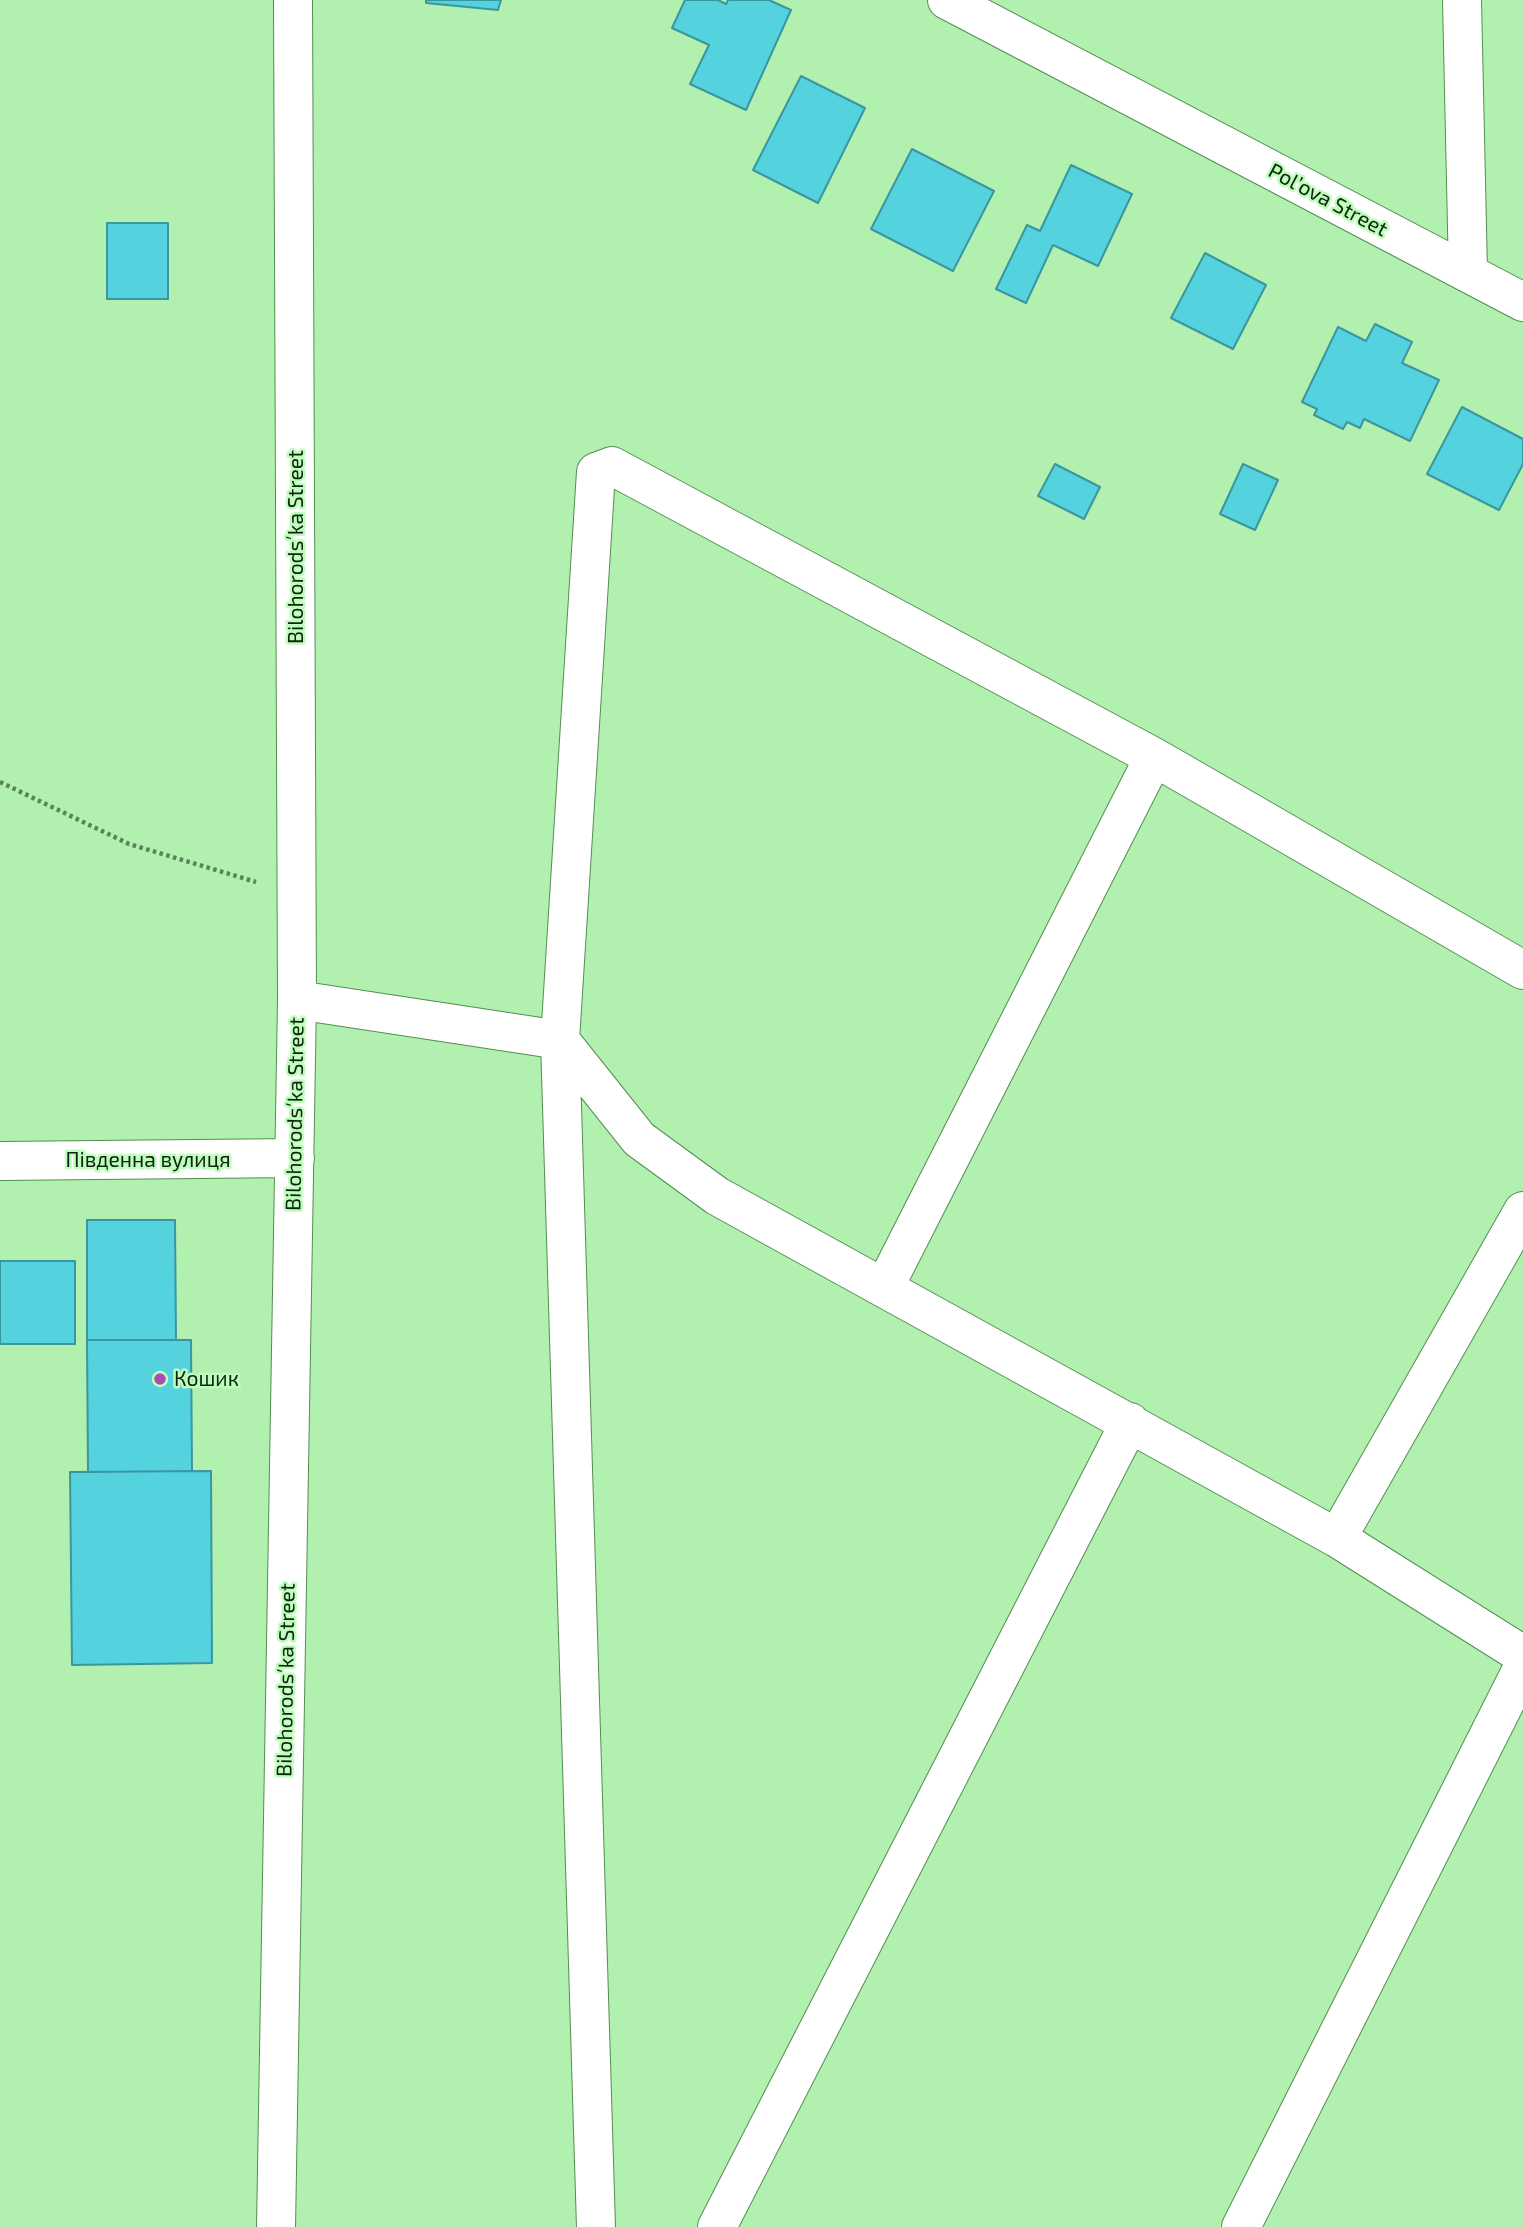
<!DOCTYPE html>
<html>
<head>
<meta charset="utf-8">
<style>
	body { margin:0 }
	canvas { display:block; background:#b1f0af }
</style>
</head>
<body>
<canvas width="1523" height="2227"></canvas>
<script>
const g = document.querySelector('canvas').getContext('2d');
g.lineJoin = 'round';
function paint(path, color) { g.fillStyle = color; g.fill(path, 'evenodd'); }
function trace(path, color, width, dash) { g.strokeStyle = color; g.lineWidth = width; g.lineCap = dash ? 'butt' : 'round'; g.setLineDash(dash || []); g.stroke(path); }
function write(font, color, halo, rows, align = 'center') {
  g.font = font + ' "Exo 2",sans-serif'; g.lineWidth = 5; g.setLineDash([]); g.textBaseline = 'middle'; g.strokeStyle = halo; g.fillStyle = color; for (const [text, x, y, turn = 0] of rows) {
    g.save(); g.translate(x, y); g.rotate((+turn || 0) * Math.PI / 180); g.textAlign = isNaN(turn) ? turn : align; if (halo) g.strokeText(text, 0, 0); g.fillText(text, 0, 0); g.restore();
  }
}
const building = new Path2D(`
	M 426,0 L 501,0 L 498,10 L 426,3 Z
	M 685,0 L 718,0 L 726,4 L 728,0 L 769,0 L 791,10 L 746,110 L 690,84 L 709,45 L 672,28 Z
	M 801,76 L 865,108 L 818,203 L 753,170 Z
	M 912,149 L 994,191 L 953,271 L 871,229 Z
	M 1071,165 L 1132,194 L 1098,266 L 1053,245 L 1026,303 L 996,289 L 1027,225 L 1040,231 Z
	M 107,223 L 168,223 L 168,299 L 107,299 Z
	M 1205,253 L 1266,285 L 1233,349 L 1171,318 Z
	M 1375,324 L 1412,342 L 1402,363 L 1439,380 L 1410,441 L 1364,419 L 1360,428 L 1347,422 L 1343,429 L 1314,415 L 1317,409 L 1302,402 L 1338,327 L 1366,341 Z
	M 1462,407 L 1523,439 L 1523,464 L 1499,510 L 1427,474 Z
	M 1055,464 L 1100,487 L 1084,519 L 1038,496 Z
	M 1243,464 L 1278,480 L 1255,530 L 1220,514 Z
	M 87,1220 L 175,1220 L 176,1340 L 87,1340 Z
	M 0,1261 L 75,1261 L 75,1344 L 0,1344 Z
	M 87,1340 L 191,1340 L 192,1471 L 88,1472 Z
	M 211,1471 L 212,1663 L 72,1665 L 70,1472 Z`);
paint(building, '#54d2dd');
trace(building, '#3a969f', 2);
const minor = new Path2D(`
	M 947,0 L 1523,302
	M 1462,0 L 1468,273
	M 297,1000 L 560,1040 L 639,1139 L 717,1196 L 1337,1538 L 1523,1655
	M 0,1161 L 295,1158
	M 885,1286 L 1154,757
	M 1337,1538 L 1523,1211
	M 276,2227 L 297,1000 L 293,0
	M 596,2227 L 560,1040 L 596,472 L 612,466 L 1154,757 L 1523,970
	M 717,2227 L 1130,1422
	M 1241,2227 L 1523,1667`);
trace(minor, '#548e53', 40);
trace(new Path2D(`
	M 0,782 L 129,844 L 256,882`), '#598358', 4.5, [3.5, 3.5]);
trace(minor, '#fff', 38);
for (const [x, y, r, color] of [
	[160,1379,7,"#ab4cb5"]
]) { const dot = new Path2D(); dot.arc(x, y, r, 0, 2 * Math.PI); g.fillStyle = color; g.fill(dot); trace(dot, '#befdbc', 2.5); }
write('21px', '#0c250c', '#befdbc', [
	["Pol’ova Street",1328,200,28],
	["Bilohorodsʹka Street",296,547,-90],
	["Bilohorodsʹka Street",295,1114,-89],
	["Південна вулиця",148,1160],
	["Bilohorodsʹka Street",286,1680,-89]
]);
write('21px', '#0c250c', '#befdbc', [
	["Кошик",174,1379]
], 'left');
</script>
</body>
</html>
